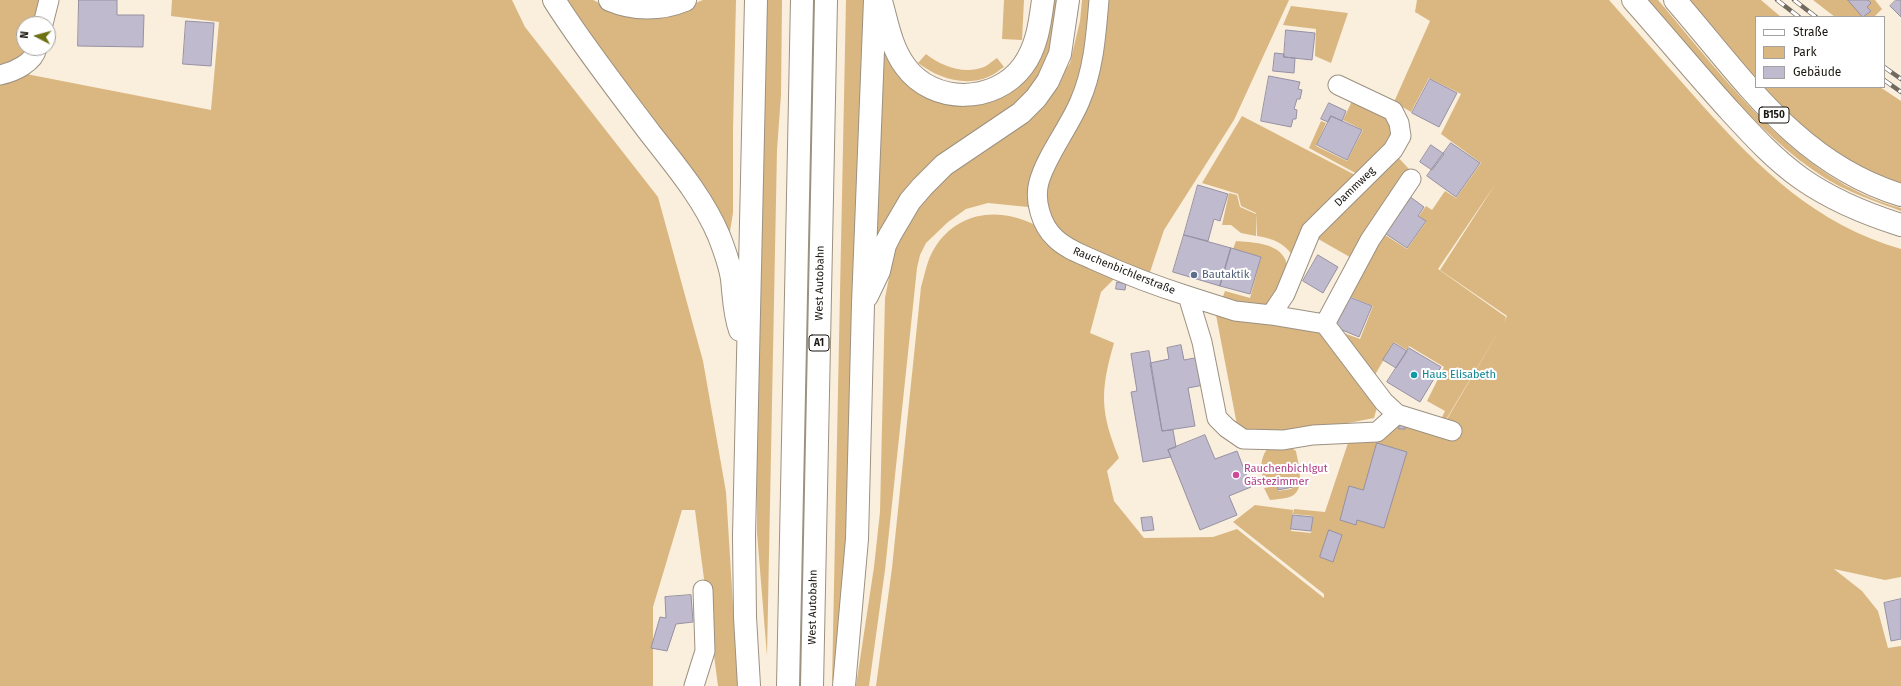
<!DOCTYPE html>
<html>
<head>
<meta charset="utf-8">
<style>
	body { margin:0 }
	#map { position:relative; width:1901px; height:686px; overflow:hidden; background:#faeedd; font-family:"Fira Sans",sans-serif }
	canvas { display:block }
	.legend { position:absolute; left:1755px; top:16px; width:130px; height:72px; box-sizing:border-box; background:#fff; border:1px solid #a4a2a0; margin:0; padding:5px 7px; list-style:none; font-size:12px; color:#1b1711 }
	.legend li { display:flex; align-items:center; gap:8px; height:20px }
	.legend b { width:20px; border:1px solid #a4a2a0 }
	.north { position:absolute; left:16px; top:16px; width:40px; height:40px; box-sizing:border-box; background:#fff; border:1px solid #a4a2a0; border-radius:50%; rotate:276deg; font-size:11px; font-weight:700; line-height:16px; text-align:center; color:#1b1711 }
	.north::after { content:''; display:block; margin:auto; width:14px; height:18px; background:#6e7014; clip-path:polygon(50% 0,100% 100%,50% 72%,0 100%) }
</style>
</head>
<body>
<div id="map">
<canvas width="1901" height="686"></canvas>
<ul class="legend">
<li><b style="height:5px;background:#fff"></b>Straße</li>
<li><b style="height:11px;background:#dab781"></b>Park</li>
<li><b style="height:11px;background:#bfbacd"></b>Gebäude</li>
</ul>
<div class="north">N</div>
</div>
<script>
const g = document.querySelector('canvas').getContext('2d');
g.lineJoin = 'round';
function paint(path, color) { g.fillStyle = color; g.fill(path, 'evenodd'); }
function trace(path, color, width, dash) { g.strokeStyle = color; g.lineWidth = width; g.lineCap = dash ? 'butt' : 'round'; g.setLineDash(dash || []); g.stroke(path); }
function write(font, color, halo, rows, align = 'center') {
  g.font = font + ' "Fira Sans",sans-serif'; g.lineWidth = 4; g.setLineDash([]); g.textBaseline = 'middle'; g.strokeStyle = halo; g.fillStyle = color; for (const [text, x, y, turn = 0] of rows) {
    g.save(); g.translate(x, y); g.rotate((+turn || 0) * Math.PI / 180); g.textAlign = isNaN(turn) ? turn : align; if (halo) g.strokeText(text, 0, 0); g.fillText(text, 0, 0); g.restore();
  }
}
paint(new Path2D(`
	M 0,0 L 49,0 L 43,24 L 24,24 L 24,48 L 37,48 L 16,72 L 211,110 L 219,22 L 171,16 L 172,0 L 512,0 L 525,27 L 658,197 L 703,361 L 726,492 L 738,686 L 718,686 L 695,510 L 682,510 L 653,607 L 653,686 L 0,686 Z
	M 563,0 L 593,0 L 615,10 L 680,9 L 703,0 L 736,0 L 733,130 L 733,213 L 728,243 Z
	M 767,0 L 782,0 L 781,95 L 777,150 L 767,656 L 757,533 L 757,426 Z
	M 846,0 L 867,0 L 847,506 L 844,567 L 834,675 L 832,683 Z
	M 1004,0 L 1024,0 L 1022,40 L 1002,39 Z
	M 1049,0 L 1060,0 L 1055,38 L 1039,79 L 1022,98 L 877,244 L 875,239 L 884,51 L 894,67 L 996,96 Z
	M 1082,0 L 1289,0 L 1234,120 L 1164,230 L 1149,275 L 1080,247 L 1028,207 L 988,203 L 966,209 L 948,222 L 926,243 L 920,255 L 917,268 L 885,570 L 869,686 L 856,686 L 874,567 L 880,512 L 885,298 L 895,247 L 924,198 L 954,170 L 1036,113 L 1070,63 L 1080,21 Z
	M 1417,0 L 1609,0 C 1640,35 1671,70 1702,105 C 1760,169 1815,224 1901,249 L 1901,577 L 1885,580 L 1834,569 L 1862,591 L 1878,611 L 1888,648 L 1901,646 L 1901,686 L 876,686 L 892,568 L 921,287 C 925,274 927,260 934,249 C 956,212 998,206 1035,225 C 1064,239 1091,259 1118,275 L 1101,292 L 1090,333 L 1114,343 C 1100,391 1100,412 1119,458 L 1107,471 L 1114,501 L 1144,538 L 1213,537 L 1237,529 L 1324,598 L 1324,594 L 1233,522 L 1255,505 L 1293,510 L 1291,531 L 1311,533 L 1313,516 L 1293,514 L 1294,509 L 1325,512 L 1350,437 L 1392,422 L 1440,431 L 1502,326 L 1444,423 L 1440,421 L 1445,411 L 1427,401 L 1444,367 L 1409,346 L 1407,350 L 1394,342 L 1372,380 L 1333,329 L 1360,339 L 1373,306 L 1344,294 L 1382,233 L 1407,249 L 1426,222 L 1419,216 L 1426,206 L 1432,210 L 1445,191 L 1456,198 L 1481,163 L 1441,134 L 1461,94 L 1429,78 L 1411,112 L 1394,102 L 1430,21 L 1415,12 ZM 1496,183 L 1440,270 L 1507,316 L 1504,322 L 1506,317 L 1438,269 Z
	M 1648,0 L 1658,0 C 1724,77 1798,181 1901,208 L 1901,211 C 1880,203 1859,196 1839,186 C 1766,147 1703,62 1648,0 Z
	M 1688,0 L 1761,0 L 1781,17 L 1756,17 L 1756,80 Z
	M 1813,0 L 1875,0 L 1882,9 L 1874,17 L 1835,17 Z
	M 1291,6 L 1348,13 L 1331,63 L 1315,56 L 1316,29 L 1283,25 Z
	M 926,54 C 941,66 964,75 984,67 C 989,65 993,60 997,58 L 1004,67 C 999,70 994,75 988,77 C 964,87 938,78 918,63 Z
	M 1763,87 L 1880,87 L 1901,101 L 1901,184 C 1844,163 1803,132 1763,87 Z
	M 1353,99 L 1391,116 L 1395,137 L 1361,176 L 1309,148 L 1321,121 L 1326,123 L 1316,146 L 1347,161 L 1363,130 L 1343,120 Z
	M 1242,116 L 1359,177 L 1292,255 C 1284,243 1272,238 1257,236 L 1256,213 L 1241,206 L 1238,194 L 1202,183 Z
	M 1395,154 L 1409,169 L 1355,260 L 1313,236 Z
	M 1229,193 L 1237,195 L 1240,207 L 1256,214 L 1256,236 L 1241,233 L 1231,225 L 1222,225 Z
	M 1236,241 C 1251,242 1278,243 1285,259 C 1287,262 1287,268 1288,272 L 1268,307 L 1221,302 L 1225,291 L 1250,298 L 1261,257 L 1233,249 Z
	M 1216,315 L 1319,329 L 1377,407 L 1374,418 L 1292,434 L 1251,433 L 1237,425 Z
	M 1290,447 L 1296,451 C 1298,463 1306,489 1292,496 C 1286,499 1277,499 1270,500 L 1264,488 L 1277,486 L 1278,491 L 1291,489 L 1294,487 L 1295,481 L 1290,478 L 1264,483 C 1261,470 1259,461 1267,449 Z`), '#dab781');
const building = new Path2D(`
	M 79,0 L 117,0 L 117,15 L 144,15 L 143,47 L 78,46 Z
	M 1848,0 L 1868,0 L 1871,3 L 1867,7 L 1871,11 L 1863,17 Z
	M 1896,0 L 1901,0 L 1901,17 L 1890,6 Z
	M 186,21 L 214,23 L 211,66 L 183,64 Z
	M 1286,30 L 1315,33 L 1312,60 L 1284,57 Z
	M 1275,53 L 1284,54 L 1284,57 L 1295,58 L 1294,73 L 1273,71 Z
	M 1269,76 L 1300,82 L 1298,89 L 1302,90 L 1300,99 L 1297,99 L 1294,109 L 1297,110 L 1296,119 L 1293,119 L 1291,127 L 1261,121 Z
	M 1430,79 L 1457,93 L 1439,127 L 1412,113 Z
	M 1329,103 L 1346,111 L 1342,121 L 1331,116 L 1328,122 L 1321,119 Z
	M 1331,116 L 1362,130 L 1347,160 L 1317,145 Z
	M 1451,143 L 1480,163 L 1456,197 L 1427,176 Z
	M 1431,145 L 1444,154 L 1432,170 L 1420,162 Z
	M 1198,185 L 1228,194 L 1220,221 L 1214,219 L 1208,241 L 1184,235 Z
	M 1409,196 L 1424,207 L 1418,216 L 1426,221 L 1407,248 L 1383,232 Z
	M 1184,235 L 1231,248 L 1220,286 L 1173,272 Z
	M 1231,248 L 1261,257 L 1250,294 L 1220,286 Z
	M 1318,255 L 1338,267 L 1323,293 L 1303,281 Z
	M 1117,282 L 1126,284 L 1125,290 L 1116,289 Z
	M 1347,296 L 1372,306 L 1359,337 L 1335,327 Z
	M 1394,343 L 1407,351 L 1396,368 L 1383,360 Z
	M 1181,345 L 1184,360 L 1200,357 L 1204,385 L 1188,388 L 1195,426 L 1162,431 L 1150,363 L 1169,359 L 1167,348 Z
	M 1409,348 L 1441,367 L 1420,402 L 1387,382 Z
	M 1149,351 L 1162,431 L 1173,430 L 1176,447 L 1168,450 L 1171,457 L 1143,462 L 1131,392 L 1137,391 L 1131,354 Z
	M 1400,420 L 1405,421 L 1405,429 L 1399,429 Z
	M 1205,435 L 1215,459 L 1237,451 L 1251,487 L 1229,496 L 1237,515 L 1200,530 L 1168,450 Z
	M 1377,443 L 1407,452 L 1384,528 L 1357,520 L 1356,525 L 1340,520 L 1349,486 L 1363,490 Z
	M 1290,479 L 1294,481 L 1293,487 L 1278,490 L 1277,480 Z
	M 1293,515 L 1313,517 L 1311,531 L 1291,529 Z
	M 1152,517 L 1154,530 L 1143,531 L 1141,518 Z
	M 1329,530 L 1342,535 L 1333,562 L 1320,557 Z
	M 691,595 L 693,622 L 676,624 L 667,651 L 651,648 L 660,617 L 666,618 L 665,597 Z
	M 1901,599 L 1901,639 L 1891,641 L 1884,603 Z`);
paint(building, '#bfbacd');
trace(building, '#9591a3', 1);
const minor = new Path2D(`
	M 1099,0 C 1096,34 1094,69 1080,101 C 1070,126 1046,156 1039,182 C 1034,200 1041,225 1055,238 C 1066,249 1081,254 1094,260 C 1125,274 1156,286 1188,296 L 1202,342 L 1217,418 L 1227,428 L 1243,439 L 1283,440 L 1313,435 L 1377,432 L 1397,414 L 1452,431
	M 43,24 L 49,0
	M 0,75 C 14,72 34,63 37,48
	M 1188,296 L 1235,311 L 1271,315 L 1325,324 L 1384,402 L 1397,414
	M 1271,315 L 1285,294 L 1311,231 L 1393,150 L 1401,136 L 1399,123 L 1393,111 L 1338,85
	M 1325,324 L 1370,240 L 1411,179
	M 694,686 L 705,651 L 703,590`);
const major = new Path2D(`
	M 1633,0 C 1666,37 1698,76 1731,112 C 1753,136 1775,160 1802,179 C 1832,200 1866,214 1901,225
	M 1675,0 C 1742,77 1798,164 1901,195`);
const highway = new Path2D(`
	M 554,0 C 583,46 617,89 650,133 C 675,165 703,198 719,236 C 724,249 730,265 732,279 C 734,297 734,313 740,330
	M 610,0 C 633,10 661,10 685,0
	M 881,1 C 887,22 891,47 905,66 C 933,105 995,104 1023,66 C 1037,47 1040,23 1043,0
	M 867,296 L 879,271 L 885,245 L 890,235 L 910,201 L 922,187 L 944,165 L 1021,113 L 1036,98 L 1048,81 L 1060,54 L 1068,0
	M 749,686 L 745,617 L 744,536 L 756,0
	M 788,686 L 802,0
	M 812,686 L 826,0
	M 844,686 L 857,539 L 863,304 L 875,0`);
trace(minor, '#9c9181', 21);
trace(major, '#9c9181', 24);
trace(highway, '#9c9181', 24);
trace(minor, '#fff', 19);
trace(major, '#fff', 22);
trace(highway, '#fff', 22);
const rail = new Path2D(`
	M 1777,0 L 1799,17
	M 1794,0 L 1816,17
	M 1884,67 L 1901,79
	M 1884,80 L 1901,92`);
trace(rail, '#716a60', 4.5);
trace(rail, '#fff', 3, [9]);
for (const [x, y, r, color] of [
	[1194,275,4,"#5c6f8a"],
	[1414,375,4,"#0f9aa8"],
	[1236,475,4,"#d1479c"]
]) { const dot = new Path2D(); dot.arc(x, y, r, 0, 2 * Math.PI); g.fillStyle = color; g.fill(dot); trace(dot, '#fff', 1.5); }
for (const [x, y, w] of [
	[1774,115,30],
	[819,343,20]
]) { const box = new Path2D(); box.roundRect(x - w / 2, y - 8, w, 16, 3); g.fillStyle = '#fff'; g.fill(box); trace(box, '#1b1711', 1); }
write('bold 10px', '#1b1711', null, [
	["B150",1774,115],
	["A1",819,343]
]);
write('11px', '#1b1711', '#fff', [
	["Dammweg",1355,187,-44],
	["Rauchenbichlerstraße",1124,271,22],
	["West Autobahn",820,283,-89],
	["West Autobahn",813,607,-89]
]);
write('11px', '#4e5e75', '#fff', [
	["Bautaktik",1202,275]
], 'left');
write('11px', '#0d838f', '#fff', [
	["Haus Elisabeth",1422,375]
], 'left');
write('11px', '#b23c85', '#fff', [
	["Rauchenbichlgut",1244,469],
	["Gästezimmer",1244,482]
], 'left');
</script>
</body>
</html>
